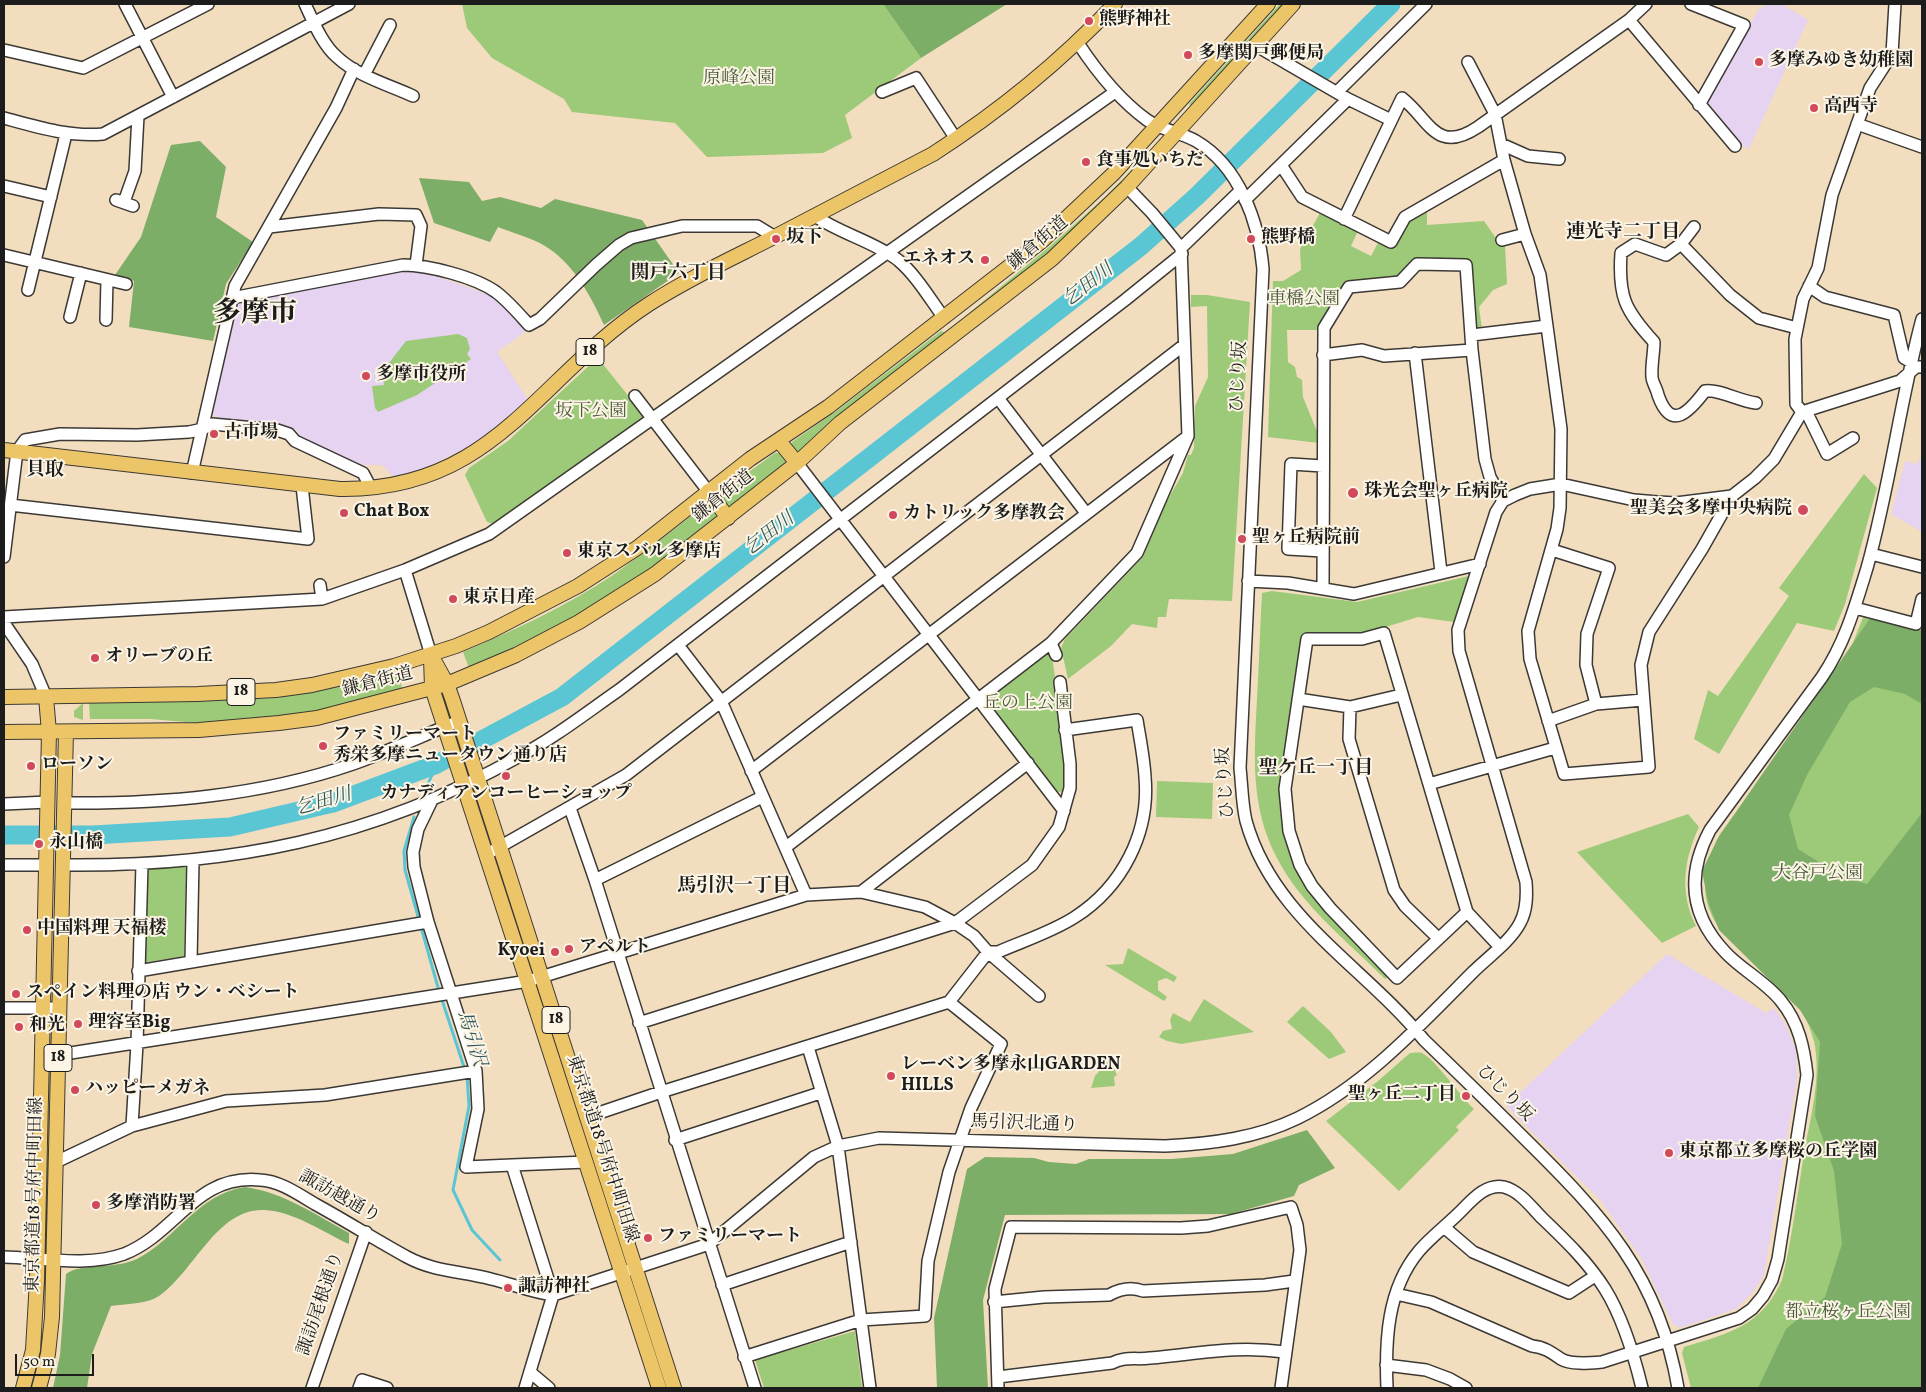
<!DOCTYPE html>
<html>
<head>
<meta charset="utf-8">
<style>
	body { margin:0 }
	#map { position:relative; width:1926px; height:1392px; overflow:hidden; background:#f3ddbf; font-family:Vollkorn,serif }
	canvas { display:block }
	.frame { position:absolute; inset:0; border:5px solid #1c1c1c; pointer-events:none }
	.scale { position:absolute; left:15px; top:1354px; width:79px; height:22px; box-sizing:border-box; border:2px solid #1c1c1c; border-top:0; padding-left:6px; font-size:15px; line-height:18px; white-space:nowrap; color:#1c1c1c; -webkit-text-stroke:4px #fcf5e5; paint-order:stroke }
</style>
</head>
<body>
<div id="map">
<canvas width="1926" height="1392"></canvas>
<div class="frame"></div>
<div class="scale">50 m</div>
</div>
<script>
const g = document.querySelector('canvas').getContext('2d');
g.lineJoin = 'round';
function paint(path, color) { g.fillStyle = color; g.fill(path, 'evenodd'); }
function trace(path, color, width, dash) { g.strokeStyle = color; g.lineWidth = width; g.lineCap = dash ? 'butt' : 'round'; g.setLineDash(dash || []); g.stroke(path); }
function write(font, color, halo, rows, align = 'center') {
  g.font = font + ' Vollkorn,"Noto Serif JP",serif'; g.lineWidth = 4; g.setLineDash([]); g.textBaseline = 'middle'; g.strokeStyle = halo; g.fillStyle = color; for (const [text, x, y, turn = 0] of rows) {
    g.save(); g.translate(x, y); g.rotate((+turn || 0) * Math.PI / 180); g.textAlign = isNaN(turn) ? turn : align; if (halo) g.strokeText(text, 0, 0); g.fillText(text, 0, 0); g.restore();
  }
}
paint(new Path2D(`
	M 1769,4 L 1782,4 L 1808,20 L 1749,149 L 1736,142 L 1704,104 L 1759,9 Z
	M 406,270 L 424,272 L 493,296 L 529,329 L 497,352 L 528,400 L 482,440 L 415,473 L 395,478 L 382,465 L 354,465 L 299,438 L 297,430 L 221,420 L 211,413 L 235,306 L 241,301 Z
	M 1922,457 L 1922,532 L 1891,514 L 1905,461 L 1916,464 Z
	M 1667,954 L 1766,1013 L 1774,1008 L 1786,1025 L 1796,1051 L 1797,1078 L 1764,1275 L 1754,1291 L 1736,1309 L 1680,1328 L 1673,1324 L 1641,1258 L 1601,1201 L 1506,1106 Z`), '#e5d3f1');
paint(new Path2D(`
	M 462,4 L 883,4 L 921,58 L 845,115 L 852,138 L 823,153 L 707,157 L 675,123 L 572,112 L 564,99 L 492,58 L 467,28 Z
	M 1280,4 L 1286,4 L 1192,107 L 1189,104 Z
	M 1148,153 L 1150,155 L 1052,252 L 971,313 L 969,313 L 1049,247 L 1104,198 Z
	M 1427,212 L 1427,225 L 1484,221 L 1498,241 L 1505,245 L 1507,284 L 1493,290 L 1479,307 L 1482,329 L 1476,327 L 1471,260 L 1415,259 L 1398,277 L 1348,283 L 1320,330 L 1287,330 L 1288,362 L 1295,367 L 1297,377 L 1302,380 L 1303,397 L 1316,429 L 1320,430 L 1319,443 L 1268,437 L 1273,281 L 1283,281 L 1301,270 L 1300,249 L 1320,213 L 1358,231 L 1351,246 L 1371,256 L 1379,241 L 1395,249 L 1409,222 Z
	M 1191,295 L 1207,295 L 1250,302 L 1232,601 L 1169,599 L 1166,617 L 1158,617 L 1157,628 L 1132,624 L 1111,646 L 1068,679 L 1061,648 L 1065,639 L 1143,557 L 1164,506 L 1183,473 L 1188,455 L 1191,455 L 1194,448 L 1195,406 L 1208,377 L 1207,306 L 1191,307 Z
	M 941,331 L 944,332 L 944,335 L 837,417 L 799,451 L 794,451 L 790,447 L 792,442 L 835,412 Z
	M 458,334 L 467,338 L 470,349 L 467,354 L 471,359 L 417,395 L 378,412 L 375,408 L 372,386 L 384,385 L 382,372 L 406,341 Z
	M 594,361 L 602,363 L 643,414 L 641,421 L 496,525 L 487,522 L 465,475 L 469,468 L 508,441 Z
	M 775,453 L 781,453 L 786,457 L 785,463 L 734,505 L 727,506 L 722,503 L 721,496 L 724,490 Z
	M 1864,474 L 1877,488 L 1845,604 L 1834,631 L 1797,623 L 1719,754 L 1694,739 L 1708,690 L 1718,696 L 1789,596 L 1779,588 Z
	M 705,505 L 710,505 L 717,514 L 715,519 C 670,554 625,590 576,618 C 541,637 505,653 469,668 L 463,652 C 514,630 567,606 613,575 C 644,553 674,529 705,505 Z
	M 1469,576 L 1470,581 L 1454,622 L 1418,617 L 1363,634 L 1303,633 L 1279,788 C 1279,812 1284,837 1293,859 L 1388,977 L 1385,979 C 1348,942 1301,905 1277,858 C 1250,807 1254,755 1257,699 C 1259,664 1260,628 1262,593 L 1272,591 L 1357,602 Z
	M 1864,615 L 1922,630 L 1922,1388 L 1691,1388 L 1682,1353 L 1684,1347 C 1729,1333 1761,1327 1782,1280 C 1792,1239 1797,1196 1804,1154 C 1810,1118 1822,1078 1814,1041 C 1796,955 1661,949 1720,834 L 1830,685 L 1848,655 Z
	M 1044,652 L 1052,656 L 1068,767 L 1065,791 L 1058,792 L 988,703 L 990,697 Z
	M 398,674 L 403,691 L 312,712 L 268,718 L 196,723 L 151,719 L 90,719 L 89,702 L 276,698 Z
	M 83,703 L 83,720 L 74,717 L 74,711 Z
	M 1157,781 L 1213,783 L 1212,819 L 1156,817 Z
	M 1688,814 L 1699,827 C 1684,859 1679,893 1696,926 L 1662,943 L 1577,852 Z
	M 186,864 L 184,956 L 142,963 L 147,869 Z
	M 1128,948 L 1177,977 L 1174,982 L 1166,978 L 1158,981 L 1158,990 L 1167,997 L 1164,1001 L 1105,965 L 1123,964 Z
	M 1204,999 L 1254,1032 L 1181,1044 L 1167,1041 L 1159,1037 L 1163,1031 L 1172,1029 L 1170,1020 L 1173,1013 L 1190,1022 Z
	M 1303,1006 L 1331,1032 L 1346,1052 L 1329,1059 L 1287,1022 Z
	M 1410,1053 C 1413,1053 1419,1052 1422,1053 C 1435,1059 1461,1097 1474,1109 L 1456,1127 L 1459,1130 L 1399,1191 L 1326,1121 L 1378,1081 Z
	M 1111,1058 L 1116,1065 L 1113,1067 L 1117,1075 L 1114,1077 L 1115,1086 L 1091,1088 L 1095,1076 Z
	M 855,1331 L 862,1388 L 764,1388 L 755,1360 Z`), '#9cca78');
paint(new Path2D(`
	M 883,4 L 1007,4 L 921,58 Z
	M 200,141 L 226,167 L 216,217 L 253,242 L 226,284 L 213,341 L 129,327 L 134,281 L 115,275 L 141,237 L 171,145 Z
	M 419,178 L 469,182 L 482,201 L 500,197 L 541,208 L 555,199 L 642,220 L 679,273 L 604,325 C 592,298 575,267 551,250 C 537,239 515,234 498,227 L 490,242 L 434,223 Z
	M 1871,617 L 1922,630 L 1922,704 L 1905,694 L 1874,687 L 1850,702 L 1807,775 L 1789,815 L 1798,849 L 1845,878 L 1867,884 L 1922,813 L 1922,1388 L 1758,1388 L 1786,1329 L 1825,1297 L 1842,1244 L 1834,1171 L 1815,1116 L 1820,1042 L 1800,1010 L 1719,930 L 1708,902 L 1702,871 L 1718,838 Z
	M 1307,1130 L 1335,1168 L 1299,1185 L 1294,1196 L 1231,1214 L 1005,1215 L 983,1300 L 988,1388 L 937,1388 L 934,1318 L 967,1169 L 985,1157 L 1034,1158 L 1049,1162 L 1076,1164 L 1089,1159 L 1172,1159 L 1233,1154 Z
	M 245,1187 C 283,1192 316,1215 349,1233 L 349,1244 C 323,1232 293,1211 264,1210 C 217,1208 194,1272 159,1296 C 147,1304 125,1304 111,1306 L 92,1354 L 87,1388 L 53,1388 L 60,1355 L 66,1274 C 83,1262 113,1270 137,1259 C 177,1238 198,1194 245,1187 Z`), '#7dae68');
trace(new Path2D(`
	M 426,788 L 437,764
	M 414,817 L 404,851 L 405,870 L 439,991
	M 441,997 L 465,1070
	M 467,1076 L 469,1106 L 453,1190 L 472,1230 L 500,1260`), '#5ac6d4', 3);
trace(new Path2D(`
	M 4,835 L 93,835 L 230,827 L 333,803 L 437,764 L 562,697 L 1141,246 L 1197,196 L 1391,4`), '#5ac6d4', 19);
const minor = new Path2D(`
	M 125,4 L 173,97
	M 305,4 C 313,21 322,44 337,57 C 357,76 389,85 413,96
	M 1691,4 L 1744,25 L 1699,105
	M 1629,20 L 1735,146
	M 1078,43 C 1097,72 1118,99 1147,120 C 1161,130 1180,132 1196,141 C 1239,166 1259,222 1263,269 L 1240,768 C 1242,786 1242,804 1246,821 C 1273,918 1364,966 1424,1040 C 1457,1072 1491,1105 1524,1138 C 1602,1215 1659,1275 1678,1388
	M 1255,45 L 1348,99 L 1391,120
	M 4,50 L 83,68 L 208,4
	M 1468,62 L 1495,114 L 1504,160 L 1525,234 L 1540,275 L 1561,429 L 1560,508 L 1557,529 L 1528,631 L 1530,659 L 1564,774 L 1649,767 L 1641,665 L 1649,632 L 1702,549 L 1732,496
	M 365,73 L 390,25
	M 882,92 L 916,78 L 956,139
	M 1337,92 L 1426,4
	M 4,118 C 37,127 69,137 103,134 L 349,4
	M 1857,124 L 1922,147
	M 1501,144 L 1528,156 L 1559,159
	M 1281,165 L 1302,197 L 1391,242 L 1405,217 L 1504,160
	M 4,186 L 51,197
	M 116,200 L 133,206
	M 1245,200 L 1348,99
	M 124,202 L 135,171 L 138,116
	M 815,216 C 841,234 873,241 898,260 C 916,275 930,299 944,318
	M 1344,219 L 1402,98 C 1430,120 1436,155 1478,127 L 1629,20 L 1646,4
	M 269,227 L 379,214 L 416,215 L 421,226 L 416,265
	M 1694,227 L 1681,244 L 1666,255 L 1635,244 L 1621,253 C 1618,297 1625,310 1654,342 C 1654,353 1651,366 1652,377 C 1652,382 1657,389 1658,395 C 1671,432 1689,412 1705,391 C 1719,389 1739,401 1756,403
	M 1502,240 L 1525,234
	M 1681,244 L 1730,295 L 1759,318 L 1797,328
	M 1181,248 L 1240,191
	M 4,255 L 126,284
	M 1809,286 L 1825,297 L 1894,315 L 1904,358 L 1911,362
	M 28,290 L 66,134
	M 232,298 L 403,265 C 428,265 475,277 496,292 C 508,301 519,314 529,325 L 540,319 L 596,265 L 619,245 L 631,238 L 682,226 L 757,226 L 775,237
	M 70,317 L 81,273
	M 106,320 L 107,280
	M 1472,335 L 1547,326
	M 1415,353 L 1441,572
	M 1323,355 L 1362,350 L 1384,356 L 1472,350
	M 635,396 L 708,491
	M 998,398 L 1086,513
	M 1806,411 L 1827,454 L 1853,438
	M 1802,412 L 1796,404 L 1795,339 L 1803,299 L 1818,268 L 1832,195 L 1870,88 L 1892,54 L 1895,4
	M 797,463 L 1064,811
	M 1323,466 L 1291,464 L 1288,549 L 1323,551
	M 192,473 L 235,286 L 336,108 L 354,69
	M 10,505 L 308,539 L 302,486
	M 1552,550 L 1609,568 L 1587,634 L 1586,665 L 1596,704
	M 1871,554 L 1922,567
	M 4,557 L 17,451 L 25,440 L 60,434 L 137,435 L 189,432 L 203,429 L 212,424 L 277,430 L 289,434 L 295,441 L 363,473 L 371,488
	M 405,570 L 431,655
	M 1248,581 L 1288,583 L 1354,594 L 1480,564
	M 320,585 L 322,599
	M 1323,588 L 1324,328 L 1349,287 L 1400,282 L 1417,264 L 1466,265 L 1472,350 L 1485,459 L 1490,477 L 1503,501
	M 1855,608 L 1916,624 L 1922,599
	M 4,617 L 322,599 L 405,570 L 489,534 L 1115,92
	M 4,623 L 32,664 L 46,697
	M 1051,643 L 1056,655
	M 678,645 L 721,701 L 806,895
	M 1298,699 L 1350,707 L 1401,695
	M 1350,707 L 1349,739 L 1394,890 L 1405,906 L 1438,938
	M 1548,721 L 1596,704 L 1643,700
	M 751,771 L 1188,436
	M 1429,784 L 1555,748
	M 432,800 L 418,829 L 413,852 L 414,867 L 428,922 L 476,1071 L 478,1109 L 466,1167 L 512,1165 L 553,1295 L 525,1388
	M 64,803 C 162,804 260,796 353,764 C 389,751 424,735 459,721
	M 4,804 L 48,802
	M 570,808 L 595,880 L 755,1388
	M 786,847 L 1051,643 L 1137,553 L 1188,436 L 1181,248 L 1152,213 L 1127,187
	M 487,854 L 626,775 L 1184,345
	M 4,865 L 46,865
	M 63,865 C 228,867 373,839 518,757 C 554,738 586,713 619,690 L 1125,300 L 1182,254
	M 595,880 L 762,797
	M 861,892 L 1028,763
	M 1467,912 L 1397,978 L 1330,908 L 1312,886 L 1300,865 L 1289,831 L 1285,789 L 1307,639 L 1362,639 L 1384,633 L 1467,912 L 1499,946
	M 191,961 L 193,861
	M 138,971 L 428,922
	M 949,1002 L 988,952 L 998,952 C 1023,941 1052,932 1075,917 C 1122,887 1150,833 1145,777 C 1144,758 1140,739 1137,720 L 1065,730
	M 4,1008 L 59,1008
	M 639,1023 L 955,923 L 1032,865 L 1059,827 L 1070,788 L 1070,764 L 1060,682
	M 808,1047 L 838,1146 L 870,1388
	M 58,1055 L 528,981 L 806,895 L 861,892 L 925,907 L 955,923 L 974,936 L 988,952 L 1039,996
	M 587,1117 L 661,1092 L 949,1002 L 1001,1044 L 971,1108 L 949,1172 L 928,1261 L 925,1316 L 861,1320 L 744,1357
	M 132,1126 L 137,1044 L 142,864
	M 675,1140 L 820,1093
	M 56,1162 L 132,1126 L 226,1101 L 325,1095 L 476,1071
	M 512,1165 L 586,1162
	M 1445,1228 L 1473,1252 L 1569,1293 L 1595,1276
	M 4,1257 C 42,1258 88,1267 124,1254 C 177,1233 195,1174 260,1180 C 280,1181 298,1194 315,1204 C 346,1221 376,1240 407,1257 C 435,1272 461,1271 491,1279 C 512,1284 531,1292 553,1295 L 709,1244 L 814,1157 L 838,1146 L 879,1138 L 1165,1146 C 1211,1144 1257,1138 1298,1118 C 1367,1084 1420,1025 1473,972 C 1488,957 1510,942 1520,923 C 1527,910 1527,896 1526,882 L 1459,651 L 1458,630 L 1496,512 L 1503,501 L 1515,495 L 1530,489 L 1561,484 L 1634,500 L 1658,502 L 1676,503 L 1732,496 L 1755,478 L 1774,459 L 1802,412 L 1900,381 L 1916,367 L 1922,367
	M 722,1285 L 851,1242
	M 1396,1294 L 1431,1302 L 1532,1346 C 1544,1347 1551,1352 1561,1359 C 1571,1365 1590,1363 1602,1362 L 1739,1318 L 1752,1309 L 1763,1296 L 1772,1280 L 1778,1259 L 1807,1075 C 1804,1048 1799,1023 1781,1001 C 1766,982 1742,970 1726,953 C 1690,916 1686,875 1710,830 L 1822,677 C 1845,643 1855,607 1867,568 C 1890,486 1900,401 1922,319
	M 994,1302 L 1044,1297 L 1109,1295 C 1120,1289 1132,1287 1143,1291 L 1265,1285 L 1294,1281
	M 1386,1365 L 1426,1370 L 1450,1379 L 1466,1388
	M 530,1372 L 549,1388
	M 998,1377 L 1112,1363 C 1125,1356 1136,1360 1150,1358 C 1198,1354 1236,1345 1285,1352
	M 312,1388 L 366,1232
	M 359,1388 L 362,1380 L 387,1388
	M 998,1388 L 995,1289 L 1011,1227 L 1181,1228 L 1208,1226 L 1291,1207 L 1297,1225 L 1300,1250 L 1281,1388
	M 1387,1388 C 1385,1341 1387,1289 1419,1251 C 1431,1237 1447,1225 1460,1212 C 1472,1200 1486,1183 1504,1187 C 1520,1191 1532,1208 1542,1218 C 1565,1240 1588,1262 1605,1289 C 1623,1318 1634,1355 1642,1388`);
const major = new Path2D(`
	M 779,441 L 797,463
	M 4,450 L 340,489 C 495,491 537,377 649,304 C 689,278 733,258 776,236 C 828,209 881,181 933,154 C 1000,111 1061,61 1115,4
	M 708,491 L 728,518
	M 431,655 L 447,684 L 453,701 L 674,1388
	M 431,658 L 432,688 L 659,1388
	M 4,697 L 198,694 L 276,690 L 312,685 L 394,666 L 456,646 L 489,632 L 578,586 L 637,548 L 750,459 L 828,407 L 1042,241 L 1113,174 L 1268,4
	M 4,732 L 199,730 L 279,723 L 317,718 L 447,684 L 516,655 L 579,622 L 655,574 L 797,463 L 840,423 L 1052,259 L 1127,187 L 1293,4
	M 23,1388 L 33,1350 L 37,1280 L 49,732 L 46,697
	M 39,1388 L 48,1354 L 52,1317 L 66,732`);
trace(minor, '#3c3934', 14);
trace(major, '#3c3934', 16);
trace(minor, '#fff', 11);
trace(major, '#edc569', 14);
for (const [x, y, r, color] of [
	[1089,21,5,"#d1495b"],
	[1188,55,5,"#d1495b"],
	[1759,62,5,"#d1495b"],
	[1814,108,5,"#d1495b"],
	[1086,162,5,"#d1495b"],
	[776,239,5,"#d1495b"],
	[1251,239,5,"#d1495b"],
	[985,260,5,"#d1495b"],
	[366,376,5,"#d1495b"],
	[214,434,5,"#d1495b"],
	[1353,493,6,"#d1495b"],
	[1803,510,6,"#d1495b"],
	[344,513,5,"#d1495b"],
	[893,515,5,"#d1495b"],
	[1242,539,5,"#d1495b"],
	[567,553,5,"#d1495b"],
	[453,599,5,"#d1495b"],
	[95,658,5,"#d1495b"],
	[323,746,5,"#d1495b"],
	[31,766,5,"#d1495b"],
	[506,776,5,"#d1495b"],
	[39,844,5,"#d1495b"],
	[27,930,5,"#d1495b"],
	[569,949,5,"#d1495b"],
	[555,952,5,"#d1495b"],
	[16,994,5,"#d1495b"],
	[78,1024,5,"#d1495b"],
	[19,1027,5,"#d1495b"],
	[891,1076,5,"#d1495b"],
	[75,1090,5,"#d1495b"],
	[1466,1096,5,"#d1495b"],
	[1669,1153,5,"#d1495b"],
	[96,1205,5,"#d1495b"],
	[648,1238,5,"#d1495b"],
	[508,1288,5,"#d1495b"]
]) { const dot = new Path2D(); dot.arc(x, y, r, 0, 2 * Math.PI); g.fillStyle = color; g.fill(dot); trace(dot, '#fcf5e5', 2); }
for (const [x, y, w] of [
	[590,352,28],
	[241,692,28],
	[556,1020,28],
	[58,1058,28]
]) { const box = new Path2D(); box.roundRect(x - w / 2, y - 13.5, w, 27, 4); g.fillStyle = '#fcf5e5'; g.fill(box); trace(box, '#1c1c1c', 1); }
write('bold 16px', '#1c1c1c', null, [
	["18",590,352],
	["18",241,692],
	["18",556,1020],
	["18",58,1058]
]);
write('bold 18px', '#1c1c1c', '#fcf5e5', [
	["熊野神社",1099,21],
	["多摩関戸郵便局",1198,55],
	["多摩みゆき幼稚園",1769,62],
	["高西寺",1824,108],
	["食事処いちだ",1096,162],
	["坂下",786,239],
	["熊野橋",1261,239],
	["エネオス",975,260,"right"],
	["多摩市役所",376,376],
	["古市場",224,434],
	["珠光会聖ヶ丘病院",1364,493],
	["聖美会多摩中央病院",1792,510,"right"],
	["Chat Box",354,513],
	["カトリック多摩教会",903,515],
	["聖ヶ丘病院前",1252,539],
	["東京スバル多摩店",577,553],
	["東京日産",463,599],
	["オリーブの丘",105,658],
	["ファミリーマート",333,736],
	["秀栄多摩ニュータウン通り店",333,757],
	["ローソン",41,766],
	["カナディアンコーヒーショップ",506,795,"center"],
	["永山橋",49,844],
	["中国料理 天福楼",37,930],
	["アペルト",579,949],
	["Kyoei",545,952,"right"],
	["スペイン料理の店 ウン・ベシート",26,994],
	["理容室Big",88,1024],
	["和光",29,1027],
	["レーベン多摩永山GARDEN",901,1066],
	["HILLS",901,1087],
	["ハッピーメガネ",85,1090],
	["聖ヶ丘二丁目",1456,1096,"right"],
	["東京都立多摩桜の丘学園",1679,1153],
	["多摩消防署",106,1205],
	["ファミリーマート",658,1238],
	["諏訪神社",518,1288]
], 'left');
write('18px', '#49593c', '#fcf5e5', [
	["原峰公園",739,80],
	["車橋公園",1304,301],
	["坂下公園",591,413],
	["丘の上公園",1028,705],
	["大谷戸公園",1818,875],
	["都立桜ヶ丘公園",1848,1314]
]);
write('18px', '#1c1c1c', '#fcf5e5', [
	["鎌倉街道",1039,244,-40],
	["ひじり坂",1240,377,-87],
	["鎌倉街道",724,497,-38],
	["鎌倉街道",378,683,-14],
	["ひじり坂",1227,783,-94],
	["ひじり坂",1504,1094,45],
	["馬引沢北通り",1024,1125,2],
	["東京都道18号府中町田線",601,1149,72],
	["東京都道18号府中町田線",36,1195,-89],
	["諏訪越通り",339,1198,29],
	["諏訪尾根通り",322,1304,-71]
]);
write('bold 19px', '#1c1c1c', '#fcf5e5', [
	["連光寺二丁目",1623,234],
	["関戸六丁目",678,275],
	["貝取",45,472],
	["聖ケ丘一丁目",1316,770],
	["馬引沢一丁目",734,888]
]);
write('italic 19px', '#32585c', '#fcf5e5', [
	["乞田川",1089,286,-38],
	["乞田川",770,535,-38],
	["乞田川",324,803,-16],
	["馬引沢",470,1039,73]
]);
write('bold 28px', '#1c1c1c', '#fcf5e5', [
	["多摩市",255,316]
]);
</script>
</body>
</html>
